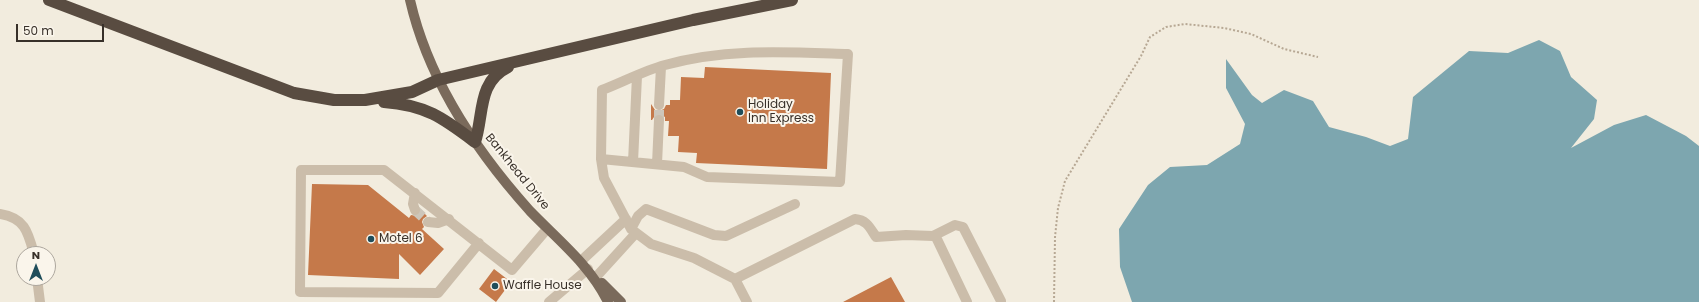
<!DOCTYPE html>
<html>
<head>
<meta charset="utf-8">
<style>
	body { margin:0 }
	#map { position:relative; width:1699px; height:302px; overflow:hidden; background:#f2ecde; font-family:Poppins,sans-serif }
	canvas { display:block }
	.north { position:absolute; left:16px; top:246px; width:40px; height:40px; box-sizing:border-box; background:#faf5eb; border:1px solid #aca69d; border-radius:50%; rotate:0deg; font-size:11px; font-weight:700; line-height:16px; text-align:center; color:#383029 }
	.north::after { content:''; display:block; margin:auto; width:14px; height:18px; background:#1f4d5a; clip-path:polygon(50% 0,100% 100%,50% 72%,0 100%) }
	.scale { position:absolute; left:16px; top:24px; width:88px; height:18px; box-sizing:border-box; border:2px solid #383029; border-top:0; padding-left:5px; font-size:12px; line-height:14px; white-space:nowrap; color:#383029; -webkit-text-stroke:3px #faf5eb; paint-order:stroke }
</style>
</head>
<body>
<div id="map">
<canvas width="1699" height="302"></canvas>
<div class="north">N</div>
<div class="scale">50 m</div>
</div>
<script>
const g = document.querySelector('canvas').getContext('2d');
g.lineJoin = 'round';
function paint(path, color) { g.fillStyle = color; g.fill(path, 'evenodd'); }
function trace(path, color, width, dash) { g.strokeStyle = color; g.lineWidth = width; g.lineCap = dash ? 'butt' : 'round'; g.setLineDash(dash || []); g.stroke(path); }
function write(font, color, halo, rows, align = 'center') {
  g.font = font + ' Poppins,sans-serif'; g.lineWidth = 4; g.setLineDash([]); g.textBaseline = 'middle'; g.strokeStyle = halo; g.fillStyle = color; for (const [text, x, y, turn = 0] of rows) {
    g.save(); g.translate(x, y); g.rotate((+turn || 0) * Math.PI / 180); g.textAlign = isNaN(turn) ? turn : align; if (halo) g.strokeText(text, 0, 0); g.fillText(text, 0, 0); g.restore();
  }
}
paint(new Path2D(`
	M 1539,40 L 1560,51 L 1571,77 L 1597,100 L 1594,119 L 1571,148 L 1614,125 L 1646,115 L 1686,136 L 1699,146 L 1699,302 L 1132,302 L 1120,267 L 1119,229 L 1148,185 L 1170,167 L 1207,165 L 1240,144 L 1245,124 L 1226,88 L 1226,59 L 1252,95 L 1262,103 L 1284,90 L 1313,101 L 1329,127 L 1366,137 L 1390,146 L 1408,139 L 1413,97 L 1469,51 L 1508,53 Z`), '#7da6af');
paint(new Path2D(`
	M 705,67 L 831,73 L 827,169 L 696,163 L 697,153 L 678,152 L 679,136 L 668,136 L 669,121 L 665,121 L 665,117 L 660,114 L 656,114 L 652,120 L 651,120 L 651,104 L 655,110 L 659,111 L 664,109 L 666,105 L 670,105 L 670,100 L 680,100 L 681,77 L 704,78 Z
	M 312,184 L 368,185 L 409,218 L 411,215 L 417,216 L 421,210 L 427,216 L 423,219 L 422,222 L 424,227 L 422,229 L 444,249 L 420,275 L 399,254 L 399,279 L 308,275 Z
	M 494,269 L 511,282 L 496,302 L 479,289 Z
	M 891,277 L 905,302 L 843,302 Z`), '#c5794a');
trace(new Path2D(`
	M 659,120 L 659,105
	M 415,210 L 428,222`), '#cdc6ba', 10, [10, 5]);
trace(new Path2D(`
	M 1054,302 L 1055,237 L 1058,208 L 1065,181 L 1141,56 L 1150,37 L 1166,27 L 1185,24 L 1224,28 L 1251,34 L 1284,49 L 1318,57`), '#b7a894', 2, [2, 2]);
trace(new Path2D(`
	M 659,105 L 661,67
	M 601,159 L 684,167 L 707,177 L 840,182 L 848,54 C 786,52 725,48 665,65 C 643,71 623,82 602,90 L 601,159 L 604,178 L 631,229 L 651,244 L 694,258 L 735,279 L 855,219 C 867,220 870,228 876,237 L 906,235 L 933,236 L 955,225 L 963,227 L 1001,301
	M 633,162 L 637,76
	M 657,164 L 659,120
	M 415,193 L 413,204 L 415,210
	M 0,214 C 25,218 28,232 34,254
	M 428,222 L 438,223 L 449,219
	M 631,229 L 638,216 L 646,209 L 714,235 L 726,236 L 795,204
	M 935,235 L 967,302
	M 479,243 L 438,293 L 300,292 L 301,170 L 384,170 L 512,270 L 547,229
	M 581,261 L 626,219
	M 596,277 L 636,233
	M 37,278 L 40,302
	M 735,279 L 747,302
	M 549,302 L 588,269`), '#cbbdaa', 10);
trace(new Path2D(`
	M 410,0 C 428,79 476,151 530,211 C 558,240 590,265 608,302
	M 602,283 L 621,302`), '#7a6a5b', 10);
trace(new Path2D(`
	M 49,0 L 294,93 L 334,100 L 365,100 L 412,92 L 438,80 L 693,20 L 792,0
	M 384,102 C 426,105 443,118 475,142 C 484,115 477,82 508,67`), '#594c41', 12);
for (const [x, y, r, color] of [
	[740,112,4,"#1f4d5a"],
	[371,239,4,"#1f4d5a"],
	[495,286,4,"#1f4d5a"]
]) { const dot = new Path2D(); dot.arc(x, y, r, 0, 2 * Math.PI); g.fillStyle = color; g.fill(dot); trace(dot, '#faf5eb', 1.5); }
write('12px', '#383029', '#faf5eb', [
	["Holiday",748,105],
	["Inn Express",748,119],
	["Motel 6",379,239],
	["Waffle House",503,286]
], 'left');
write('12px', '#383029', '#faf5eb', [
	["Bankhead Drive",517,172,51]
]);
</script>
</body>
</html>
